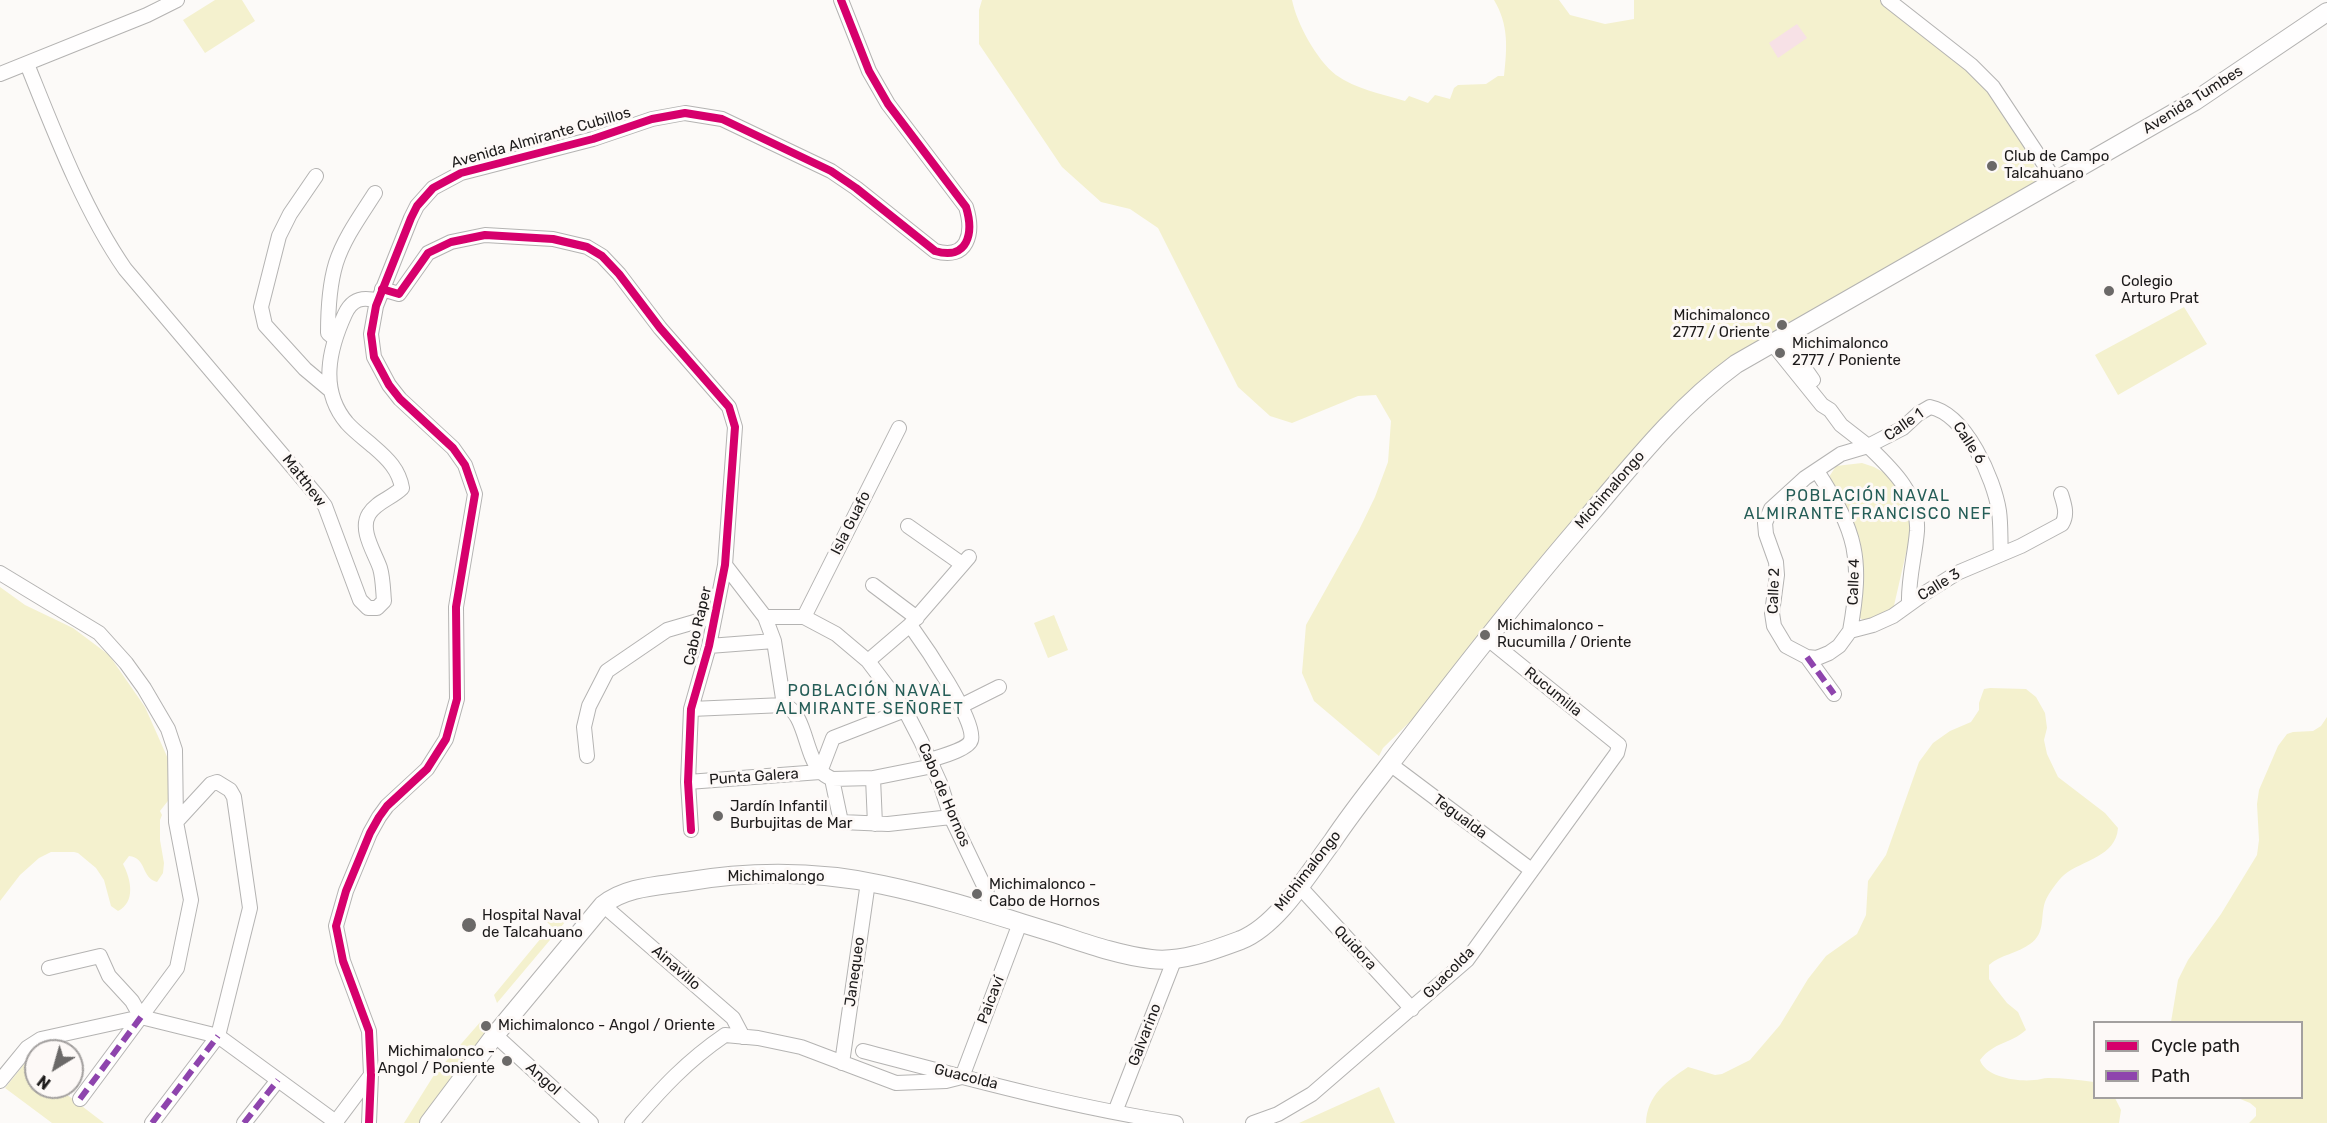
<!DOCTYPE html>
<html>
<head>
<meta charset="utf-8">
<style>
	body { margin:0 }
	#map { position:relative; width:2327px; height:1123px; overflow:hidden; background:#fcfaf8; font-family:Rubik,sans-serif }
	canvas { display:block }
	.legend { position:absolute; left:2093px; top:1021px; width:210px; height:78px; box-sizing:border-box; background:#fdf9f7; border:2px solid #a3a09f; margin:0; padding:8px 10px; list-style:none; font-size:18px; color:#1d1b1b }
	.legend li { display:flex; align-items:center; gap:12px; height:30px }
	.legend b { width:30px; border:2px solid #a3a09f }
	.north { position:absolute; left:24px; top:1039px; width:60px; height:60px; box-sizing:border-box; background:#fdf9f7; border:2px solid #a3a09f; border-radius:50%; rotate:217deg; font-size:16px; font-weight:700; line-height:24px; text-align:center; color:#1d1b1b }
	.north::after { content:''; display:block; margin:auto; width:21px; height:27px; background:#6b6968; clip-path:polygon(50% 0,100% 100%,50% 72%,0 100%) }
</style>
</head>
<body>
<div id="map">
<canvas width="2327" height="1123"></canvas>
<ul class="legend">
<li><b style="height:8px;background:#d6006c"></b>Cycle path</li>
<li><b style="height:8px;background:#8e44ad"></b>Path</li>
</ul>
<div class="north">N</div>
</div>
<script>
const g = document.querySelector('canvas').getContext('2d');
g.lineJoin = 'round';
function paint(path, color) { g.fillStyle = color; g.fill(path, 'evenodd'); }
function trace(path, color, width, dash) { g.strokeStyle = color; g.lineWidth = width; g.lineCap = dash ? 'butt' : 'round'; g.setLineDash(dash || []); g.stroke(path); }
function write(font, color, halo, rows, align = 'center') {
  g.font = font + ' Rubik,sans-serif'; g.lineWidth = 6; g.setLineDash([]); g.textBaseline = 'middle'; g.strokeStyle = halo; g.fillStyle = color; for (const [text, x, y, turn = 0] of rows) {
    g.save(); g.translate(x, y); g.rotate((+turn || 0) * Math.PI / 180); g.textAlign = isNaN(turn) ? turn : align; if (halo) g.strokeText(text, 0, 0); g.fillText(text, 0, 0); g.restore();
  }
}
paint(new Path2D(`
	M 215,0 L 242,0 L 255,21 L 205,53 L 183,20 Z
	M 982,0 L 1292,0 C 1297,24 1316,59 1336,75 C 1355,89 1383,94 1405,101 L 1409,96 L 1428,103 L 1435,95 L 1450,99 L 1454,88 L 1458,85 L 1486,84 L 1498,76 L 1504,76 C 1507,48 1509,25 1494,0 L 1559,0 L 1570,15 L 1605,24 L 1634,19 L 1634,0 L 1888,0 L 1993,87 L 2022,132 L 2039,179 L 1928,253 L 1692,402 L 1463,670 L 1383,748 L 1379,756 L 1314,701 L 1302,673 L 1306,625 L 1359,530 L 1375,497 L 1388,462 L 1391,421 L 1376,395 L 1358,396 L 1292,423 L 1270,416 L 1238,387 L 1158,228 L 1130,209 L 1101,202 L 1062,167 L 979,44 L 979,10 Z
	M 2184,307 L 2207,344 L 2118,395 L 2095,355 Z
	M 1862,463 L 1874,467 L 1890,476 L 1904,491 L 1912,527 L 1893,610 L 1866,622 L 1857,616 L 1860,593 L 1829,477 L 1836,466 Z
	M 0,587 L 25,605 L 73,628 L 109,655 L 145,707 L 169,761 L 171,797 L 160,811 L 162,815 L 160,820 L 160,840 L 164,863 L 163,873 L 157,882 C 141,878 147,858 129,856 L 123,864 C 131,879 136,902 118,911 L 111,906 L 104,880 L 96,868 L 78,853 L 74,852 L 51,852 L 39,858 L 20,875 L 0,901 Z
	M 1054,615 L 1068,650 L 1048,658 L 1034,623 Z
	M 1990,688 L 2026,689 L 2036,697 L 2045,713 L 2047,728 L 2044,740 L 2047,754 L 2058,777 L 2105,813 L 2118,828 C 2116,857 2082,860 2064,875 C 2058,880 2048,894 2045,902 C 2040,917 2046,933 2030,944 C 2018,953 2000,955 1989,965 L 1989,979 L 1993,985 L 2007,1003 L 2018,1012 L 2026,1030 C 2009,1045 1995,1041 1980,1060 C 1985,1077 2018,1082 2034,1080 C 2039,1080 2043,1078 2048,1078 C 2063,1078 2079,1080 2094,1082 L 2094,1098 L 2115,1098 L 2121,1110 L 2119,1123 L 1646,1123 C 1647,1095 1667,1081 1688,1067 L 1715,1075 L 1722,1074 L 1750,1060 L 1780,1025 L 1808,979 L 1826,956 L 1857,934 L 1866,915 L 1868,881 L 1886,855 L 1919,762 L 1933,743 L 1950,731 L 1971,722 L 1979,710 L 1979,703 L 1984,689 Z
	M 2327,717 L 2327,1123 L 2249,1123 L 2256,1116 L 2256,1108 L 2250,1103 L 2238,1098 L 2302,1098 L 2302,1022 L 2171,1022 L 2178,980 L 2188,960 L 2221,914 L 2257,855 L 2259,840 L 2257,804 L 2259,790 L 2278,746 L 2287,734 L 2293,732 L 2313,731 L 2321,726 Z
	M 555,911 L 571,915 L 497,1003 L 494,995 L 551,926 L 547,922 Z
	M 482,1020 L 490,1026 L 487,1040 L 421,1123 L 404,1123 L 434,1075 Z
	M 25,1063 L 36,1072 L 36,1087 L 57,1087 L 104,1123 L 52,1123 L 5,1088 Z
	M 1379,1087 L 1395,1123 L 1299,1123 Z`), '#f4f1ce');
paint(new Path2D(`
	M 1797,24 L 1807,38 L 1778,58 L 1769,43 Z`), '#f7e1e6');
const minor = new Path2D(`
	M 1888,0 L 1971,65 L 1993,87 L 2056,182
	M 27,64 C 54,131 84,210 125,269 L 319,498 L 325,506 L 360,600 L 368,608 L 377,608 L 384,601 C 383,590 383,578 380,568 C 375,553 359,530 369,514 C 376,502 392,498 402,488 C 399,470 388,459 374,447 C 365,439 355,432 347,423 C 319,390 329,349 345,314 C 352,299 362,296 378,301
	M 0,74 L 147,15 L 177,0
	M 316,176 L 290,214 L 279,236 L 261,307 L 265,325 L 305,369 L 330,390
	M 382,289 L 399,294 L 428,253 L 451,242 L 485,235 L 553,239 L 587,247 L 602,256 L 619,274 L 660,328 L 729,407 L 735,427 L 725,565 L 709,646 L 691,709 L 688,782 L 691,830
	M 1783,337 L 1813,380
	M 334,338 L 328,333 C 328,310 329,286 336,263 C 344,238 361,215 375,193
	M 1772,343 L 1822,405 L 1830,410 L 1841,425 L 1868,446 L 1903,428 L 1918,414 L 1930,407 C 1966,414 1994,479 1999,511 C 2001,525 2000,540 2001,554
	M 1817,471 C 1857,533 1863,558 1850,631
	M 908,526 L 962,564
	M 725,565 L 765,617 L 774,641 L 784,705
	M 0,573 L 99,633 L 126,663 L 144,688 L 168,729 L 175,750 L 176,822 L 191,900 L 177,968 L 80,1099
	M 873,585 L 917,618
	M 1909,604 C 1908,579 1915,556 1917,531 C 1919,494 1892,469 1868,446 L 1841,454 L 1805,478 L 1771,509 L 1765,523 L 1766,534 L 1776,562 L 1777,575 L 1772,613 L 1774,626 L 1786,646 L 1807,657 L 1817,658 L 1829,653 L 1839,646 L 1850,631 L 1873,625 L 1893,616 L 1925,593 L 1957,573 L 2021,546 L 2062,524 C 2068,514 2064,504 2061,494
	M 765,617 L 804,617 L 836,634 L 868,661 L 905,710 L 921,741 L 940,783 L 951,817 L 986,890 L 992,914
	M 804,617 L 899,428
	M 910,625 C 923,643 977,721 971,740 C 969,749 939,757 930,760
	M 709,646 L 774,641
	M 1807,657 L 1834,694
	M 868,661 L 910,625 L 969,557
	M 961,706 L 999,687
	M 691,709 L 784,705 C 805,712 805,754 820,771 C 823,774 828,777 832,779 L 841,822 L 888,824 L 951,817
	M 587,756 L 584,727 L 589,706 L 607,671 L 667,630 L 715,616
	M 1390,764 L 1530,869
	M 873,778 L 875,824
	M 832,779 L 873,778 L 933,766
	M 688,782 L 820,772 L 833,738 L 905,710
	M 1299,886 L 1412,1009
	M 603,905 L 733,1018 L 743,1037
	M 49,968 L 100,956 L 109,976 L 132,1001 L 141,1017
	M 495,1035 L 591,1123
	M 863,1051 C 966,1078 1071,1107 1176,1123
	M 842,1063 L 868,882
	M 0,1081 L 27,1048 L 41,1039 L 141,1017 L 218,1036 L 337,1123
	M 1115,1112 L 1175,958
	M 152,1123 L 218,1036 L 250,908 L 234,797 L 230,790 L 217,782 L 211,784 L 176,822
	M 244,1123 L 278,1080
	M 335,1123 L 371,1075
	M 369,1123 L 371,1075 L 369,1031 L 343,961 L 336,926 L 346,891 L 370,833 L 379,817 L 387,806 L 427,769 L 446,739 L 457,699 L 456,607 L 475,494 L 465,465 L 453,448 L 400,399 L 389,385 L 374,357 L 371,334 L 376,306 L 411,218 L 417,206 L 433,188 L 461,173 L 593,139 L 652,119 L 685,113 L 722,119 L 831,171 L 856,188 L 935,251 C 968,261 974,233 966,207 L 888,104 L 869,71 L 841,0
	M 632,1123 C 662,1088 687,1061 725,1035 L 758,1038 L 801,1047 L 896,1083 L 946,1081 L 962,1077 L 1020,923
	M 1253,1123 L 1278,1114 L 1312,1094 L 1467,960 L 1617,753 L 1619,745 L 1488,639`);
const major = new Path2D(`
	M 429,1123 L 495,1035 L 603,905 C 625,887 657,886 684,882 C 749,871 819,871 883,885 C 941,897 998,916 1054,933 C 1085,943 1118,955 1151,959 C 1180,963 1214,950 1241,940 C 1278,925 1308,874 1332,842 C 1348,818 1365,796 1383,773 C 1451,684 1519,596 1592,512 C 1636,460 1680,405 1736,364 L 2195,101 L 2327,12`);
trace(minor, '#b4b3b2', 16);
trace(major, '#b4b3b2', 20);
trace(minor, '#fffefe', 14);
trace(major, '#fffefe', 18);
trace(new Path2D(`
	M 1807,657 L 1834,694
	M 80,1099 L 141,1017
	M 152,1123 L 218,1036
	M 244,1123 L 278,1080`), '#8e44ad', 6, [12, 6]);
trace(new Path2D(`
	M 382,289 L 399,294 L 428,253 L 451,242 L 485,235 L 553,239 L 587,247 L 602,256 L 619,274 L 660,328 L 729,407 L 735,427 L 725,565 L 709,646 L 691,709 L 688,782 L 691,830
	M 369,1123 L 371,1075 L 369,1031 L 343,961 L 336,926 L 346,891 L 370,833 L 379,817 L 387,806 L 427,769 L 446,739 L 457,699 L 456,607 L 475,494 L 465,465 L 453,448 L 400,399 L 389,385 L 374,357 L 371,334 L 376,306 L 411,218 L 417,206 L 433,188 L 461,173 L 593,139 L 652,119 L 685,113 L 722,119 L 831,171 L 856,188 L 935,251 C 968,261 974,233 966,207 L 888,104 L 869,71 L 841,0`), '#d6006c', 8);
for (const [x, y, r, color] of [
	[1992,166,6,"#6b6968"],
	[2109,291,6,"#6b6968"],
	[1782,325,6,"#6b6968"],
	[1780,353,6,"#6b6968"],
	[1485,635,6,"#6b6968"],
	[718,816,6,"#6b6968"],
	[977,894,6,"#6b6968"],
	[469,925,8,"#6b6968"],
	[486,1026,6,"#6b6968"],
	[507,1061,6,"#6b6968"]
]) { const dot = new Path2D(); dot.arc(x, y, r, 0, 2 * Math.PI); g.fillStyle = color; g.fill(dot); trace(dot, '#fdf9f7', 2); }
write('15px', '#1d1b1b', '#fdf9f7', [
	["Avenida Tumbes",2193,100,-32],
	["Avenida Almirante Cubillos",541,138,-16],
	["Calle 1",1904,425,-35],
	["Calle 6",1969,443,57],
	["Matthew",304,481,52],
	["Michimalongo",1610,490,-49],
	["Isla Guafo",851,523,-63],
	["Calle 4",1854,582,-88],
	["Calle 3",1939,585,-32],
	["Calle 2",1774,591,-88],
	["Cabo Raper",698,626,-77],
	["Rucumilla",1553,692,39],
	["Punta Galera",754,777,-4],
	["Cabo de Hornos",944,795,67],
	["Tegualda",1460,817,37],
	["Michimalongo",1308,871,-52],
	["Michimalongo",776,877],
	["Quidora",1355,948,47],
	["Ainavillo",676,968,41],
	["Janequeo",855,972,-82],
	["Guacolda",1449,973,-45],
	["Paicaví",991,1000,-69],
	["Galvarino",1145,1035,-69],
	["Guacolda",966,1077,14],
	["Angol",543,1079,42]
]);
write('15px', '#1d1b1b', '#fdf9f7', [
	["Club de Campo",2004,157],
	["Talcahuano",2004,174],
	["Colegio",2121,282],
	["Arturo Prat",2121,299],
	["Michimalonco",1770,316,"right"],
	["2777 / Oriente",1770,333,"right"],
	["Michimalonco",1792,344],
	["2777 / Poniente",1792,361],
	["Michimalonco -",1497,626],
	["Rucumilla / Oriente",1497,643],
	["Jardín Infantil",730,807],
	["Burbujitas de Mar",730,824],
	["Michimalonco -",989,885],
	["Cabo de Hornos",989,902],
	["Hospital Naval",482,916],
	["de Talcahuano",482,933],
	["Michimalonco - Angol / Oriente",498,1026],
	["Michimalonco -",495,1052,"right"],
	["Angol / Poniente",495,1069,"right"]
], 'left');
g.letterSpacing = '1.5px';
write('16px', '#255d57', '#fdf9f7', [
	["POBLACIÓN NAVAL",1868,496],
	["ALMIRANTE FRANCISCO NEF",1868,514],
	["POBLACIÓN NAVAL",870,691],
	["ALMIRANTE SEÑORET",870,709]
]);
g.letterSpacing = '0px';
</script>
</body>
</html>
